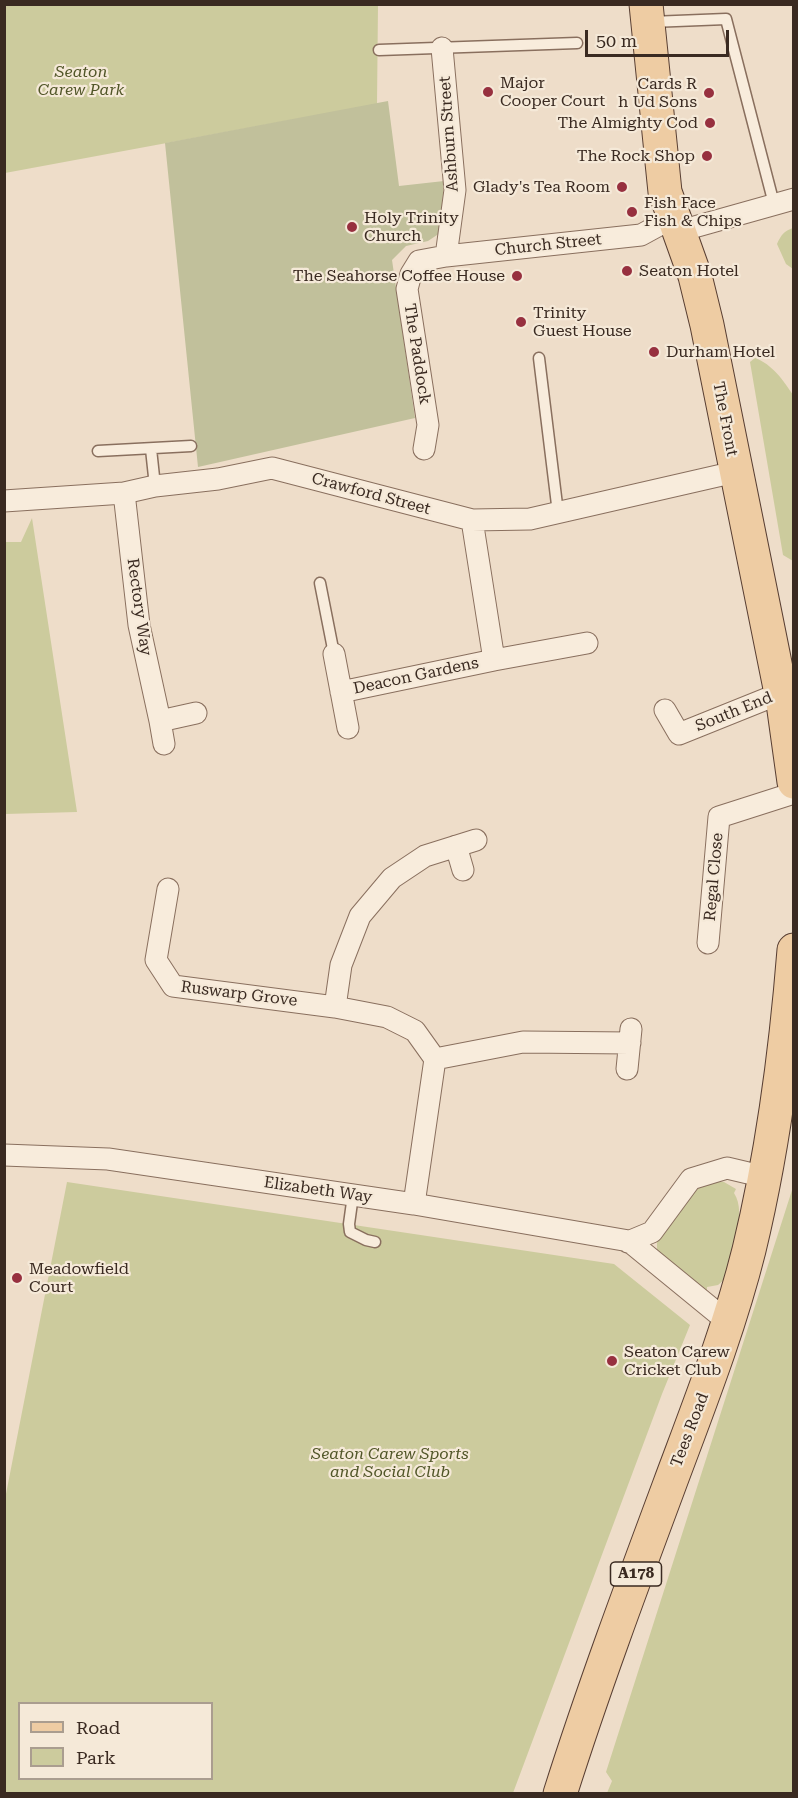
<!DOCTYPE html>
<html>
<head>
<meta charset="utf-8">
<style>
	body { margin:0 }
	#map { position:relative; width:798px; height:1798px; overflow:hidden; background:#eeddc9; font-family:"Roboto Serif",serif }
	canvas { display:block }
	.frame { position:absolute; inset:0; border:6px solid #3a2a21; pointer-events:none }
	.legend { position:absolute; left:18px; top:1702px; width:195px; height:78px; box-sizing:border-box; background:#f5e9d8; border:2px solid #aa9d8f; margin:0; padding:8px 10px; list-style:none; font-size:18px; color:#3a2a21 }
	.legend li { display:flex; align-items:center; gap:12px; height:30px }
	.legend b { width:30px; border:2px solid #aa9d8f }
	.scale { position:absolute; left:585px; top:30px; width:144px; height:27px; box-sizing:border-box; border:3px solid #3a2a21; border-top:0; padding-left:8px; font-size:18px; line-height:21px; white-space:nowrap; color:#3a2a21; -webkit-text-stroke:4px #f5e9d8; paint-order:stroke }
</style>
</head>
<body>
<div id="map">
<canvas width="798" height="1798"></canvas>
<div class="frame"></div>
<ul class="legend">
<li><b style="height:8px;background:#eecca3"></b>Road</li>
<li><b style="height:16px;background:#cccb9d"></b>Park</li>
</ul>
<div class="scale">50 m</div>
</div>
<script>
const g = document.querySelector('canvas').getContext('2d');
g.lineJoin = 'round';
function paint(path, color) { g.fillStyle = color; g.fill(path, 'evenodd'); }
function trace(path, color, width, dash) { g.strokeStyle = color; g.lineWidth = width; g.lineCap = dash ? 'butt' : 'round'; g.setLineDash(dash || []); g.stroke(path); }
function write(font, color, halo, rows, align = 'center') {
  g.font = font + ' "Roboto Serif",serif'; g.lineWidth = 4.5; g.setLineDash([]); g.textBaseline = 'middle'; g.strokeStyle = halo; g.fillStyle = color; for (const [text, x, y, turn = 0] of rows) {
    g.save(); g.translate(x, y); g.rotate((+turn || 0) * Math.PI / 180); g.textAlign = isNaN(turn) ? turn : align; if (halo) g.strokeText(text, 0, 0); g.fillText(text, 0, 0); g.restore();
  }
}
paint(new Path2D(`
	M 5,5 L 378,5 L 377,104 L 5,173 Z
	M 793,228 L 794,229 L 793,269 L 786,264 L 777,244 C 781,235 784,231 793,228 Z
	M 755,358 C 772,364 784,381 793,395 L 793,561 L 783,555 L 750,362 Z
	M 32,518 L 77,812 L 5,814 L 5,542 L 21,542 Z
	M 715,1181 L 724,1182 L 736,1189 L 734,1193 C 748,1214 730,1255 725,1279 L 718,1285 L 707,1287 L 707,1290 L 704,1290 L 657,1251 L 657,1242 L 696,1188 Z
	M 67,1182 L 614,1264 L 690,1325 L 662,1394 L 513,1793 L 5,1794 L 5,1499 ZM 20,1704 L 212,1704 L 212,1778 L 20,1778 Z
	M 793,1187 L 793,1793 L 607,1793 L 612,1781 L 606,1772 Z`), '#cccb9d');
paint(new Path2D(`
	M 388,101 L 399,186 L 444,181 L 440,233 L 428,241 L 406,246 L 392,260 L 415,418 L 198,467 L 165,143 Z`), '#c1c09b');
const service = new Path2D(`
	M 651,22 L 726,19 L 774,204
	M 379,50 L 577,43
	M 539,358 L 558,513
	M 151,449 L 155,486
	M 98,451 L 191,446
	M 320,583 L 334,654
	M 353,1195 L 349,1224 L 350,1232 L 366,1240 L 375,1242`);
const minor = new Path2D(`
	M 442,48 L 455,190 L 446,256
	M 680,231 L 794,199
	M 424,449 L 428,425 L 407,289 L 411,274 L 419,261 L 446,256 L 641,235 L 674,217
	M 124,493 L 139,625 L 160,721 L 196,713
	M 4,501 L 124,493 L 155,486 L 218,479 L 272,468 L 472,520 L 530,519 L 735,472
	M 334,654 L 348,728
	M 494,660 L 587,643
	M 341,692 L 494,660 L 472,520
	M 665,710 L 679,734 L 781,693
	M 160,721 L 164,744
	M 456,846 L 463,870
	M 168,889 L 156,960 L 173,986 L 335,1007 L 387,1017 L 415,1031 L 435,1059 L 414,1204
	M 708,943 L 719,817 L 794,793
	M 335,1007 L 341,965 L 360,916 L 392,878 L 425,856 L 476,840
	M 435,1059 L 523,1042 L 630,1043
	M 627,1069 L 631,1029
	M 4,1155 L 108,1159 L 414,1204 L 629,1241 L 728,1322
	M 628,1242 L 652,1232 L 691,1179 L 727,1168 L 765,1177`);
const primary = new Path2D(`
	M 646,4 L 665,192 L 695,276 L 707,325 L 783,703 L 794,782
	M 560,1794 C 593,1690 631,1588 669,1486 C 698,1408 729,1330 749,1250 C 773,1151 786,1051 794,950`);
trace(service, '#896f5e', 13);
trace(minor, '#896f5e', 23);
trace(primary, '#583e32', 35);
trace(service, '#f8ecdc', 10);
trace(minor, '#f8ecdc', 21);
trace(primary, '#eecca3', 33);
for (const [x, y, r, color] of [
	[488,92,6,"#97303f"],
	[709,93,6,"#97303f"],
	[710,123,6,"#97303f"],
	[707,156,6,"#97303f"],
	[622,187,6,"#97303f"],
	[632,212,6,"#97303f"],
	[352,227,6,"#97303f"],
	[627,271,6,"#97303f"],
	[517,276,6,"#97303f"],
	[521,322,6,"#97303f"],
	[654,352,6,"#97303f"],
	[17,1278,6,"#97303f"],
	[612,1361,6,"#97303f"]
]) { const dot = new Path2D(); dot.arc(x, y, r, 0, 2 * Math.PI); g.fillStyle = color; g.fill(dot); trace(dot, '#f5e9d8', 2); }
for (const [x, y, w] of [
	[636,1574,51]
]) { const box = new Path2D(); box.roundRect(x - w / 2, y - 12, w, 24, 4.5); g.fillStyle = '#f5e9d8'; g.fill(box); trace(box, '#3a2a21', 1.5); }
write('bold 15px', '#3a2a21', null, [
	["A178",636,1574]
]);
write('italic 16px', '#515628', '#f5e9d8', [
	["Seaton",81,72],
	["Carew Park",81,90],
	["Seaton Carew Sports",390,1454],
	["and Social Club",390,1472]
]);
write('16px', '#3a2a21', '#f5e9d8', [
	["Major",500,83],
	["Cooper Court",500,101],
	["Cards R",697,84,"right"],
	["h Ud Sons",697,102,"right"],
	["The Almighty Cod",698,123,"right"],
	["The Rock Shop",695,156,"right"],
	["Glady's Tea Room",610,187,"right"],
	["Fish Face",644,203],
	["Fish & Chips",644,221],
	["Holy Trinity",364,218],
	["Church",364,236],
	["Seaton Hotel",639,271],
	["The Seahorse Coffee House",505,276,"right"],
	["Trinity",533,313],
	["Guest House",533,331],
	["Durham Hotel",666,352],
	["Meadowfield",29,1269],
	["Court",29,1287],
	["Seaton Carew",624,1352],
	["Cricket Club",624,1370]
], 'left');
write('16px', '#3a2a21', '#f5e9d8', [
	["Ashburn Street",449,134,-94],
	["Church Street",548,245,-6],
	["The Paddock",417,354,81],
	["The Front",725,419,79],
	["Crawford Street",371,494,15],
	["Rectory Way",139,607,82],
	["Deacon Gardens",416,676,-12],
	["South End",734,712,-22],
	["Regal Close",714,877,-85],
	["Ruswarp Grove",239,994,7],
	["Elizabeth Way",318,1190,8],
	["Tees Road",690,1430,-69]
]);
</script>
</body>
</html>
